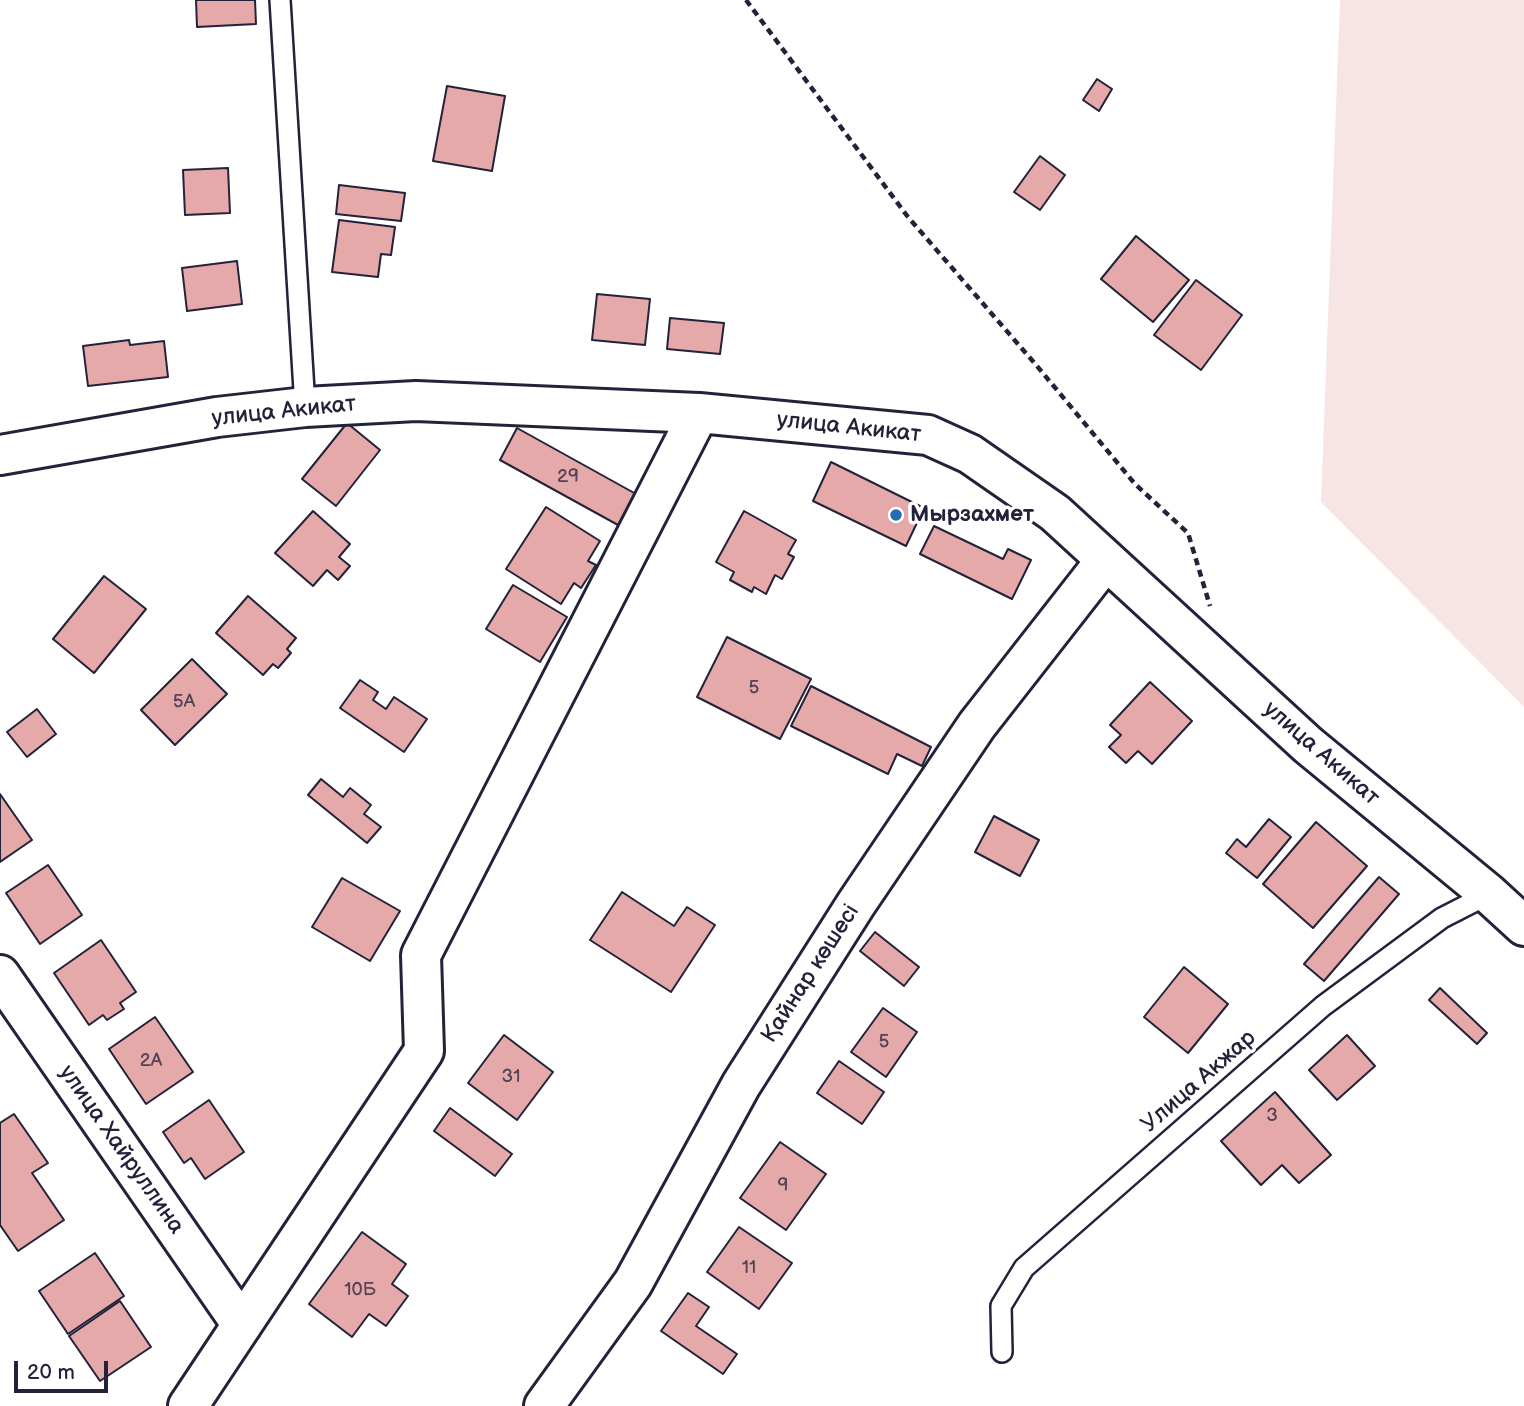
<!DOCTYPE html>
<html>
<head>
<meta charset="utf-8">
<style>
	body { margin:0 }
	#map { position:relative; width:1524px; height:1406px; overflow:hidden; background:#fff; font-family:"Balsamiq Sans",sans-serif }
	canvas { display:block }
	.scale { position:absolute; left:14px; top:1361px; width:94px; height:32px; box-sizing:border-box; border:4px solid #22223b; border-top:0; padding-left:9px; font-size:21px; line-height:24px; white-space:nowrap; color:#22223b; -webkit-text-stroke:5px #fff; paint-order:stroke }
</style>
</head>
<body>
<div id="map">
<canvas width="1524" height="1406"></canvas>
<div class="scale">20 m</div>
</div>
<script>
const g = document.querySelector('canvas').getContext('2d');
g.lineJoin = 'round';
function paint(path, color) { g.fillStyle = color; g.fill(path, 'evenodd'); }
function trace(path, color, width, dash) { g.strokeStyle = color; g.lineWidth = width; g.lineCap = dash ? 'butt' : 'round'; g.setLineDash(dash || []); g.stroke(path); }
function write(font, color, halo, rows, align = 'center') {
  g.font = font + ' "Balsamiq Sans",sans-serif'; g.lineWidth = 7; g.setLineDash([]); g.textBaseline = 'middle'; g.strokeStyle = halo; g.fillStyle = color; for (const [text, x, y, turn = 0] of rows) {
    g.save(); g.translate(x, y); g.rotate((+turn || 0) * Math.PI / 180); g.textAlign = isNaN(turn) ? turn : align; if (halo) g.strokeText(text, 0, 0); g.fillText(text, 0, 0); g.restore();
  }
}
paint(new Path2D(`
	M 1340,0 L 1524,0 L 1524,707 L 1321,502 Z`), '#f7e5e5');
const building = new Path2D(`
	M 196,0 L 255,0 L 256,24 L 197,27 Z
	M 1097,79 L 1112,89 L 1099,111 L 1083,100 Z
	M 447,86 L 505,96 L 492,171 L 433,161 Z
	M 1040,156 L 1065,175 L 1040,210 L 1014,192 Z
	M 228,168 L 230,213 L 185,215 L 183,170 Z
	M 339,185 L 405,193 L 401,221 L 336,214 Z
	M 339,220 L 395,227 L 391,255 L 381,254 L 378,277 L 332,272 Z
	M 1136,236 L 1189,280 L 1153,322 L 1101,279 Z
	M 237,261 L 242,304 L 187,311 L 182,268 Z
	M 1196,280 L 1242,315 L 1201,370 L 1154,335 Z
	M 597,294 L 650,299 L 645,345 L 592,340 Z
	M 670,318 L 724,323 L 720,354 L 667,349 Z
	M 129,340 L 130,345 L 164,341 L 168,377 L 88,386 L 83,346 Z
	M 347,423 L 380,450 L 336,506 L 302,479 Z
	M 517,428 L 636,494 L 618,525 L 500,460 Z
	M 831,462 L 924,508 L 906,546 L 813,501 Z
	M 546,507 L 600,541 L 588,561 L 596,565 L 581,588 L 574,583 L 561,604 L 506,569 Z
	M 313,511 L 350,544 L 339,557 L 350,566 L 338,580 L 327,570 L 313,586 L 275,553 Z
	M 744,511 L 796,540 L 788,554 L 794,557 L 782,579 L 775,575 L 766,594 L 754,587 L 752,592 L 730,580 L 734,572 L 716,562 Z
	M 934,526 L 1003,559 L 1008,549 L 1031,560 L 1012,599 L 920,554 Z
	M 104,576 L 146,609 L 94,673 L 53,639 Z
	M 513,585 L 567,617 L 540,662 L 486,629 Z
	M 248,596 L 296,638 L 287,649 L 291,653 L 278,668 L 273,664 L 263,675 L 216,633 Z
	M 727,637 L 811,679 L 780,739 L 697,697 Z
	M 192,659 L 227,694 L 175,745 L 141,710 Z
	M 360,680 L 378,692 L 373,700 L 386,709 L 394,697 L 427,719 L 404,752 L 340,708 Z
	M 1150,682 L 1192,721 L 1152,764 L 1138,751 L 1126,763 L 1109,747 L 1121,735 L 1110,725 Z
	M 811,686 L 931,747 L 922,766 L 897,754 L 888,774 L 791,726 Z
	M 37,709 L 56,734 L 27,757 L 7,732 Z
	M 321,779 L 343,797 L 350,788 L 371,805 L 364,814 L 381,827 L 367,843 L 308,795 Z
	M 0,794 L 32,840 L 0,862 Z
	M 994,816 L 1039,840 L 1020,876 L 975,852 Z
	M 1269,819 L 1291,837 L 1257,878 L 1226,853 L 1237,839 L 1246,847 Z
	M 1316,822 L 1367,866 L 1313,928 L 1263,884 Z
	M 48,865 L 82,915 L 40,944 L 6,893 Z
	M 1379,877 L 1399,894 L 1324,981 L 1304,964 Z
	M 342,878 L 400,911 L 370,961 L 312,927 Z
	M 622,892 L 674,926 L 687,907 L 715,925 L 671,992 L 590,940 Z
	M 875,932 L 919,967 L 904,986 L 860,951 Z
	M 101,940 L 136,992 L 120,1003 L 124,1009 L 107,1020 L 103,1015 L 89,1025 L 54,973 Z
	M 1184,967 L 1228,1004 L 1188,1053 L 1144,1017 Z
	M 1440,988 L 1487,1033 L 1477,1044 L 1429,1000 Z
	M 883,1008 L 917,1032 L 886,1077 L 851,1052 Z
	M 155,1017 L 193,1072 L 146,1104 L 109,1049 Z
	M 504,1035 L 553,1072 L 517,1120 L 468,1083 Z
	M 1347,1035 L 1375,1066 L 1337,1100 L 1309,1070 Z
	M 839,1061 L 884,1092 L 862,1124 L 817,1093 Z
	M 1275,1092 L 1331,1155 L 1299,1183 L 1282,1165 L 1261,1185 L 1221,1141 Z
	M 209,1100 L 244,1152 L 205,1179 L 191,1158 L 184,1163 L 163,1132 Z
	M 450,1108 L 512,1154 L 495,1176 L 434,1131 Z
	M 14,1114 L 48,1163 L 32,1173 L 64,1220 L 18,1251 L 0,1225 L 0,1123 Z
	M 780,1142 L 826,1174 L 786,1230 L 740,1198 Z
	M 739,1227 L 792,1263 L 759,1309 L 707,1272 Z
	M 362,1232 L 406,1264 L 392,1284 L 408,1296 L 386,1326 L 369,1314 L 352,1337 L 309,1304 Z
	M 95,1253 L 124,1296 L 68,1334 L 39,1291 Z
	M 688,1293 L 709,1307 L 696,1326 L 737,1354 L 723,1374 L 661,1331 Z
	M 120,1301 L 151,1347 L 100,1381 L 69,1336 Z`);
paint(building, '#e4a9a8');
trace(building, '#22223b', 2);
const service = new Path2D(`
	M 280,0 L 305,407
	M 1002,1352 L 1001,1306 L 1024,1268 L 1323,1006 L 1442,918 L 1489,894`);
const minor = new Path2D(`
	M 0,455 L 217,417 L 305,407 L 416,401 L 699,413 L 928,435 L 970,454 L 1055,513 L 1308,745 L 1489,894 L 1524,926
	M 0,975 L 242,1325
	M 188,1406 L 424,1051 L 421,955 L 699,413
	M 544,1406 L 633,1283 L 741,1085 L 856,904 L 977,725 L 1106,560`);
trace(service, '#22223b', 24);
trace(minor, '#22223b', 44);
trace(new Path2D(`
	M 746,0 L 908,217 L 1037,366 L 1135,484 L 1188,533 L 1210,606`), '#22223b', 4.5, [7, 5]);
trace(service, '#fff', 19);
trace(minor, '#fff', 38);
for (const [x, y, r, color] of [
	[896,515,7,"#1f6fb2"]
]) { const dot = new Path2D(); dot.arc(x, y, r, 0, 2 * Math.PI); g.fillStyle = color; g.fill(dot); trace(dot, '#fff', 2.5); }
write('19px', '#524456', null, [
	["29",568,477],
	["5",754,688],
	["5А",184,702],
	["5",884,1042],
	["2А",151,1061],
	["31",511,1077],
	["3",1272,1116],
	["9",783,1186],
	["11",749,1268],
	["10Б",360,1290]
]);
write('23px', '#22223b', '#fff', [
	["улица Акикат",284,412,-6],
	["улица Акикат",849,428,6],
	["улица Акикат",1321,754,41],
	["Қайнар көшесі",811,974,-57],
	["Улица Акжар",1199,1082,-41],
	["улица Хайруллина",121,1150,55]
]);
write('bold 23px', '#22223b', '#fff', [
	["Мырзахмет",910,515]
], 'left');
</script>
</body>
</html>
